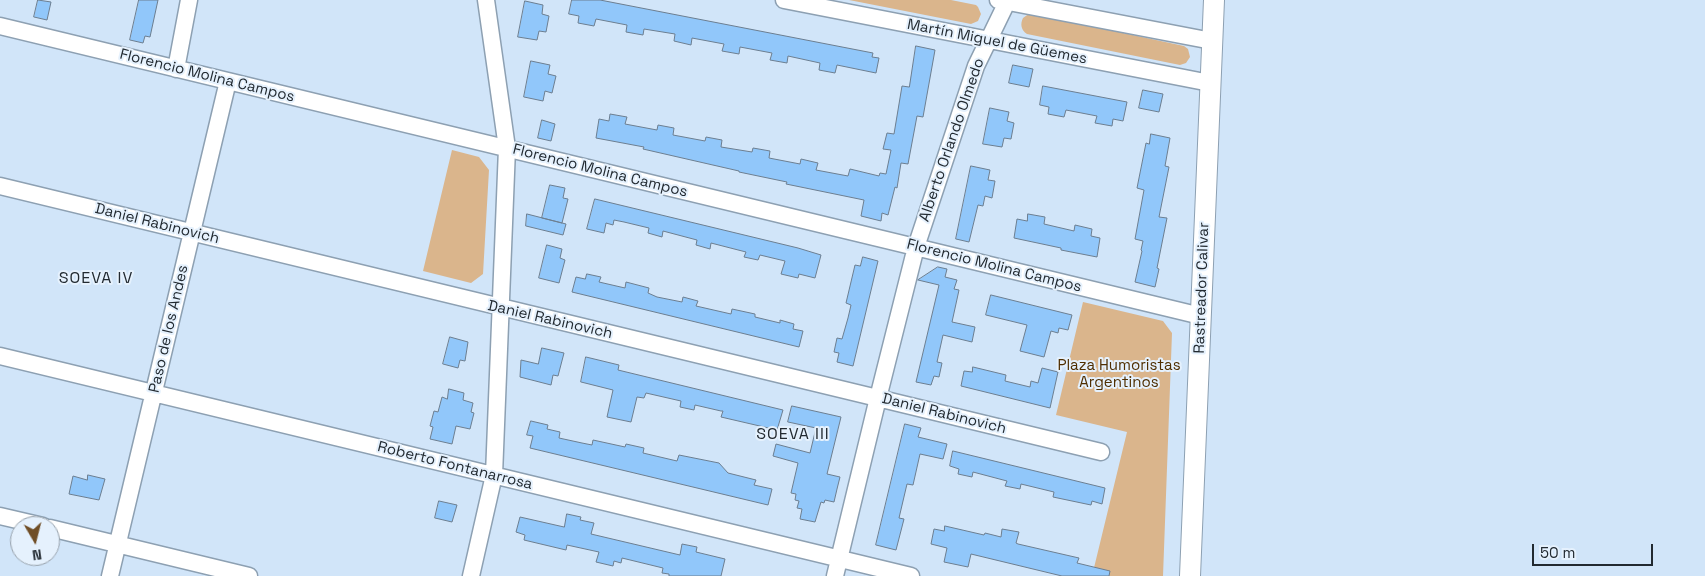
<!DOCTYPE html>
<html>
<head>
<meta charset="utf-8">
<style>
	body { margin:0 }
	#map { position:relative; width:1705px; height:576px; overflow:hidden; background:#d1e5f9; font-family:"Space Grotesk",sans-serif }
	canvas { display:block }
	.north { position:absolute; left:10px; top:516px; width:50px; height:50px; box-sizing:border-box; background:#e5f1fd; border:1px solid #97a1ab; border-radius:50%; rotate:172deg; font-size:14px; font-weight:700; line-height:20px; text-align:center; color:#222a31 }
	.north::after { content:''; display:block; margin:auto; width:18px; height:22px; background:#704e26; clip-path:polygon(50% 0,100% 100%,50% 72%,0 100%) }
	.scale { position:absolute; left:1532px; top:544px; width:121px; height:22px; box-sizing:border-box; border:2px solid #222a31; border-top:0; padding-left:6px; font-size:15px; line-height:18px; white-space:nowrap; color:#222a31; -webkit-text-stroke:4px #e5f1fd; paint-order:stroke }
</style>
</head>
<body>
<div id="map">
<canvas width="1705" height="576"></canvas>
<div class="north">N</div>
<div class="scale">50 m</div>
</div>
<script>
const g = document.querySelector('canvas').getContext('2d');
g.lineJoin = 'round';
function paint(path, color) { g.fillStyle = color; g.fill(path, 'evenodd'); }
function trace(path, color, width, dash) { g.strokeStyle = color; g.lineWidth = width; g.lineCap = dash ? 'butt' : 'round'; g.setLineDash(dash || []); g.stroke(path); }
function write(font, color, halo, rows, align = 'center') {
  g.font = font + ' "Space Grotesk",sans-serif'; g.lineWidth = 4; g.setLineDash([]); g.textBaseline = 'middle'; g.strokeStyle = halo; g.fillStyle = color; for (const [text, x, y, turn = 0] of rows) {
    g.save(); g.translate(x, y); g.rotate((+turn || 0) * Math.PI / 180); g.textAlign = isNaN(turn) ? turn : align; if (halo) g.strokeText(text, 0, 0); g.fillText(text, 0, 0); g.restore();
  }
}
paint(new Path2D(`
	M 849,0 L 951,0 L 976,5 L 978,7 L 981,14 L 978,21 L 971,24 Z
	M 1030,13 L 1184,46 L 1188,49 L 1190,57 L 1186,63 L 1180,65 L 1027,34 C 1021,30 1020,24 1023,18 Z
	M 452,150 L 479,157 L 489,170 L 483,274 L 471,283 L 423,271 Z
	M 1083,302 L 1163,321 L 1172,333 L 1163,576 L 1092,576 L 1127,432 L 1056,415 Z`), '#dab58c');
const building = new Path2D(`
	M 38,0 L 51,2 L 47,20 L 34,17 Z
	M 139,0 L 158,0 L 150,37 L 145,36 L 143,43 L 130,40 Z
	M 572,0 L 600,0 L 873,53 L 872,57 L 879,58 L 876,73 L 837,65 L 835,73 L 819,70 L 820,63 L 788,56 L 787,63 L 770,60 L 772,53 L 740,47 L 739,54 L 722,51 L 724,44 L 692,38 L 691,45 L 674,41 L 675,34 L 644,29 L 643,35 L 626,32 L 627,25 L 596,19 L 594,26 L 578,23 L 579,16 L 569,14 Z
	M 525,1 L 543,5 L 542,14 L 549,16 L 546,32 L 539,31 L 537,40 L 518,37 Z
	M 916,46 L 935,50 L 923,117 L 917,116 L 908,164 L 901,163 L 897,188 L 895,187 L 888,215 L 882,213 L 881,221 L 861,216 L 864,200 L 786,184 L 787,182 L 739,172 L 739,171 L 643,149 L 644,147 L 596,138 L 599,119 L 609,121 L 610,114 L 627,117 L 625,124 L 657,130 L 658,125 L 674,128 L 673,135 L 705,141 L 706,137 L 722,140 L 721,147 L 752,152 L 753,148 L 770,151 L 769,158 L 800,164 L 801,159 L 818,163 L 816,170 L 848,176 L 850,169 L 879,176 L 880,173 L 886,174 L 891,150 L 883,149 L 887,133 L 894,134 L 902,86 L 909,87 Z
	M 531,61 L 550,65 L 548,74 L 556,76 L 552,93 L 545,91 L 543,101 L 524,97 Z
	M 1013,65 L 1033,69 L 1029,87 L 1009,83 Z
	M 1043,86 L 1127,102 L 1123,121 L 1113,119 L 1112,126 L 1095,123 L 1097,116 L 1066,110 L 1064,117 L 1048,114 L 1049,107 L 1040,105 Z
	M 1143,90 L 1163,94 L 1159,112 L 1139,108 Z
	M 990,108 L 1009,112 L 1007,121 L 1014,123 L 1011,139 L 1004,138 L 1002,147 L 983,144 Z
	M 542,120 L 555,124 L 551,141 L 538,138 Z
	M 1151,134 L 1170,138 L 1165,166 L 1169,167 L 1159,217 L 1167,218 L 1157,268 L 1159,269 L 1155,287 L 1135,282 L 1142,251 L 1141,250 L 1143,241 L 1135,239 L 1144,190 L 1137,188 L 1146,143 L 1149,144 Z
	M 971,166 L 990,170 L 988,180 L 995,181 L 992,198 L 985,196 L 983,206 L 978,205 L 969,242 L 956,239 Z
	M 550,185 L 565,188 L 563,198 L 568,199 L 562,223 L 542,218 Z
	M 595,199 L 798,248 L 821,255 L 815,278 L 799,274 L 798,278 L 781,274 L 785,261 L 760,255 L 758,260 L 744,257 L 746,252 L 711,243 L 710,249 L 696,245 L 697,240 L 663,231 L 662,237 L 648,233 L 649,228 L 624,222 L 614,220 L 613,225 L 606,223 L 604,233 L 587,229 Z
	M 527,214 L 566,224 L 563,235 L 526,226 Z
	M 1028,214 L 1045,217 L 1044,224 L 1074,231 L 1075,225 L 1092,229 L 1091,236 L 1100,238 L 1097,257 L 1061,250 L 1061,248 L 1014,238 L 1017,219 L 1027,221 Z
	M 547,245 L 562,249 L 560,258 L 565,260 L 559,283 L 539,278 Z
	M 863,257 L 878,261 L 853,366 L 837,362 L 839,353 L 834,352 L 837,338 L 842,339 L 848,318 L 851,305 L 846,303 L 855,265 L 860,266 Z
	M 938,267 L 947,269 L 945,277 L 957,280 L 954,289 L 959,290 L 952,322 L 975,327 L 972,342 L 943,335 L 937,362 L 942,363 L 939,377 L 934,376 L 931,385 L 916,382 L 939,285 L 918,280 Z
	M 587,274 L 601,277 L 599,282 L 625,288 L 626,282 L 649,288 L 648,293 L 657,297 L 682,302 L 683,297 L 698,301 L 696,306 L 731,314 L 732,309 L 755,314 L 755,317 L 780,323 L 780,320 L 794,324 L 793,329 L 803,331 L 799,347 L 572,292 L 576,277 L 585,279 Z
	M 991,295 L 1072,315 L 1068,330 L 1059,328 L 1058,333 L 1051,331 L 1044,357 L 1020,351 L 1027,325 L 986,315 Z
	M 450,337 L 468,342 L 465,361 L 460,360 L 458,368 L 443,364 Z
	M 542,348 L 564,353 L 558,376 L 553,375 L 551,385 L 520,377 L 521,360 L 538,364 Z
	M 586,357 L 619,365 L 618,370 L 783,410 L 777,430 L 721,417 L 723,411 L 721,411 L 695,405 L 694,410 L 680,407 L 681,401 L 646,393 L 644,398 L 637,397 L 631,422 L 607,417 L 613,390 L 581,382 Z
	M 973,367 L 1006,375 L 1005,381 L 1030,387 L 1031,381 L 1038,383 L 1042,368 L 1058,372 L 1050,408 L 961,386 L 964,371 L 972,372 Z
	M 449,389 L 464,393 L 463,400 L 473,403 L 471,412 L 474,413 L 470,429 L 456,426 L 452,444 L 430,439 L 433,427 L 430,426 L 434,411 L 438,412 L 442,397 L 447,399 Z
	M 792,406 L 841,417 L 827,474 L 840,477 L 837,489 L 834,502 L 825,500 L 824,503 L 821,502 L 815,522 L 800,519 L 802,509 L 797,508 L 799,501 L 795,500 L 796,494 L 791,493 L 798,463 L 773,456 L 776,444 L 810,453 L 816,428 L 788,422 Z
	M 531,421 L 548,425 L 547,429 L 560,432 L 559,438 L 582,443 L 592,445 L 593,440 L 625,447 L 626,444 L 644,448 L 643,453 L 677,461 L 679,455 L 719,463 L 728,473 L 756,480 L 754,485 L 772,489 L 768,505 L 530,448 L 533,436 L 527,435 Z
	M 905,424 L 921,428 L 918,437 L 947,444 L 943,459 L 920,454 L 913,485 L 907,484 L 899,518 L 904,519 L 896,550 L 876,545 Z
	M 953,451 L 1105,488 L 1102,504 L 1092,501 L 1091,505 L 1053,497 L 1054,492 L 1021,484 L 1020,489 L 1005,486 L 1007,481 L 973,472 L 972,477 L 958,474 L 959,469 L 950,466 Z
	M 88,475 L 105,479 L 99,500 L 69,494 L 73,476 L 87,480 Z
	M 439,501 L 457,505 L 452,522 L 435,518 Z
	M 567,514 L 581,517 L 580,520 L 594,523 L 591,534 L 680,555 L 682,544 L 697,547 L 696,552 L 725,559 L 721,576 L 669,576 L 669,574 L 662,573 L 663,568 L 622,558 L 621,563 L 614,561 L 613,566 L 596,562 L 599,552 L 567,545 L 566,550 L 524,540 L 525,535 L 516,532 L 520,517 L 564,527 Z
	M 945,526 L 984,535 L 985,533 L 1001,537 L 1002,529 L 1019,532 L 1016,543 L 1018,544 L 1079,558 L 1077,563 L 1110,571 L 1109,576 L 1062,576 L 971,554 L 968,567 L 944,562 L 947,548 L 931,544 L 934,529 L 944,531 Z`);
paint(building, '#91c7fa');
trace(building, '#6c7e90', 1);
const minor = new Path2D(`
	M 784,0 L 1210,83
	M 998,0 L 1212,41
	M 0,26 L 1201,316
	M 176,69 L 189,0
	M 0,186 L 1101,452
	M 0,356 L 911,576
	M 0,516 L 43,526
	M 50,528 L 249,576
	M 110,576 L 228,81
	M 471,576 L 494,475 L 507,148 L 486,0
	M 835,576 L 878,398 L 916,247 L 976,66 L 1008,0`);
const major = new Path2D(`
	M 1190,576 L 1214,0`);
trace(minor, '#8da0b2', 19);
trace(major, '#8da0b2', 22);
trace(minor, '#fff', 16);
trace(major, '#fff', 20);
write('15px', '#222a31', '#e5f1fd', [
	["Martín Miguel de Güemes",997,42,11],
	["Florencio Molina Campos",207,76,14],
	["Alberto Orlando Olmedo",952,140,-71],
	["Florencio Molina Campos",600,171,14],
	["Daniel Rabinovich",157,224,14],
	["Florencio Molina Campos",994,266,14],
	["Rastreador Calivar",1202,288,-88],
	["Daniel Rabinovich",550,320,13],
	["Paso de los Andes",169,329,-77],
	["Daniel Rabinovich",944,414,14],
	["Roberto Fontanarrosa",455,466,14]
]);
write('15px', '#4f2e00', '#e5f1fd', [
	["Plaza Humoristas",1119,366],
	["Argentinos",1119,383]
]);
g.letterSpacing = '1px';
write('16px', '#222a31', '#e5f1fd', [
	["SOEVA IV",96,279],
	["SOEVA III",793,435]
]);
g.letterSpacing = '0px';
</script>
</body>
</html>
